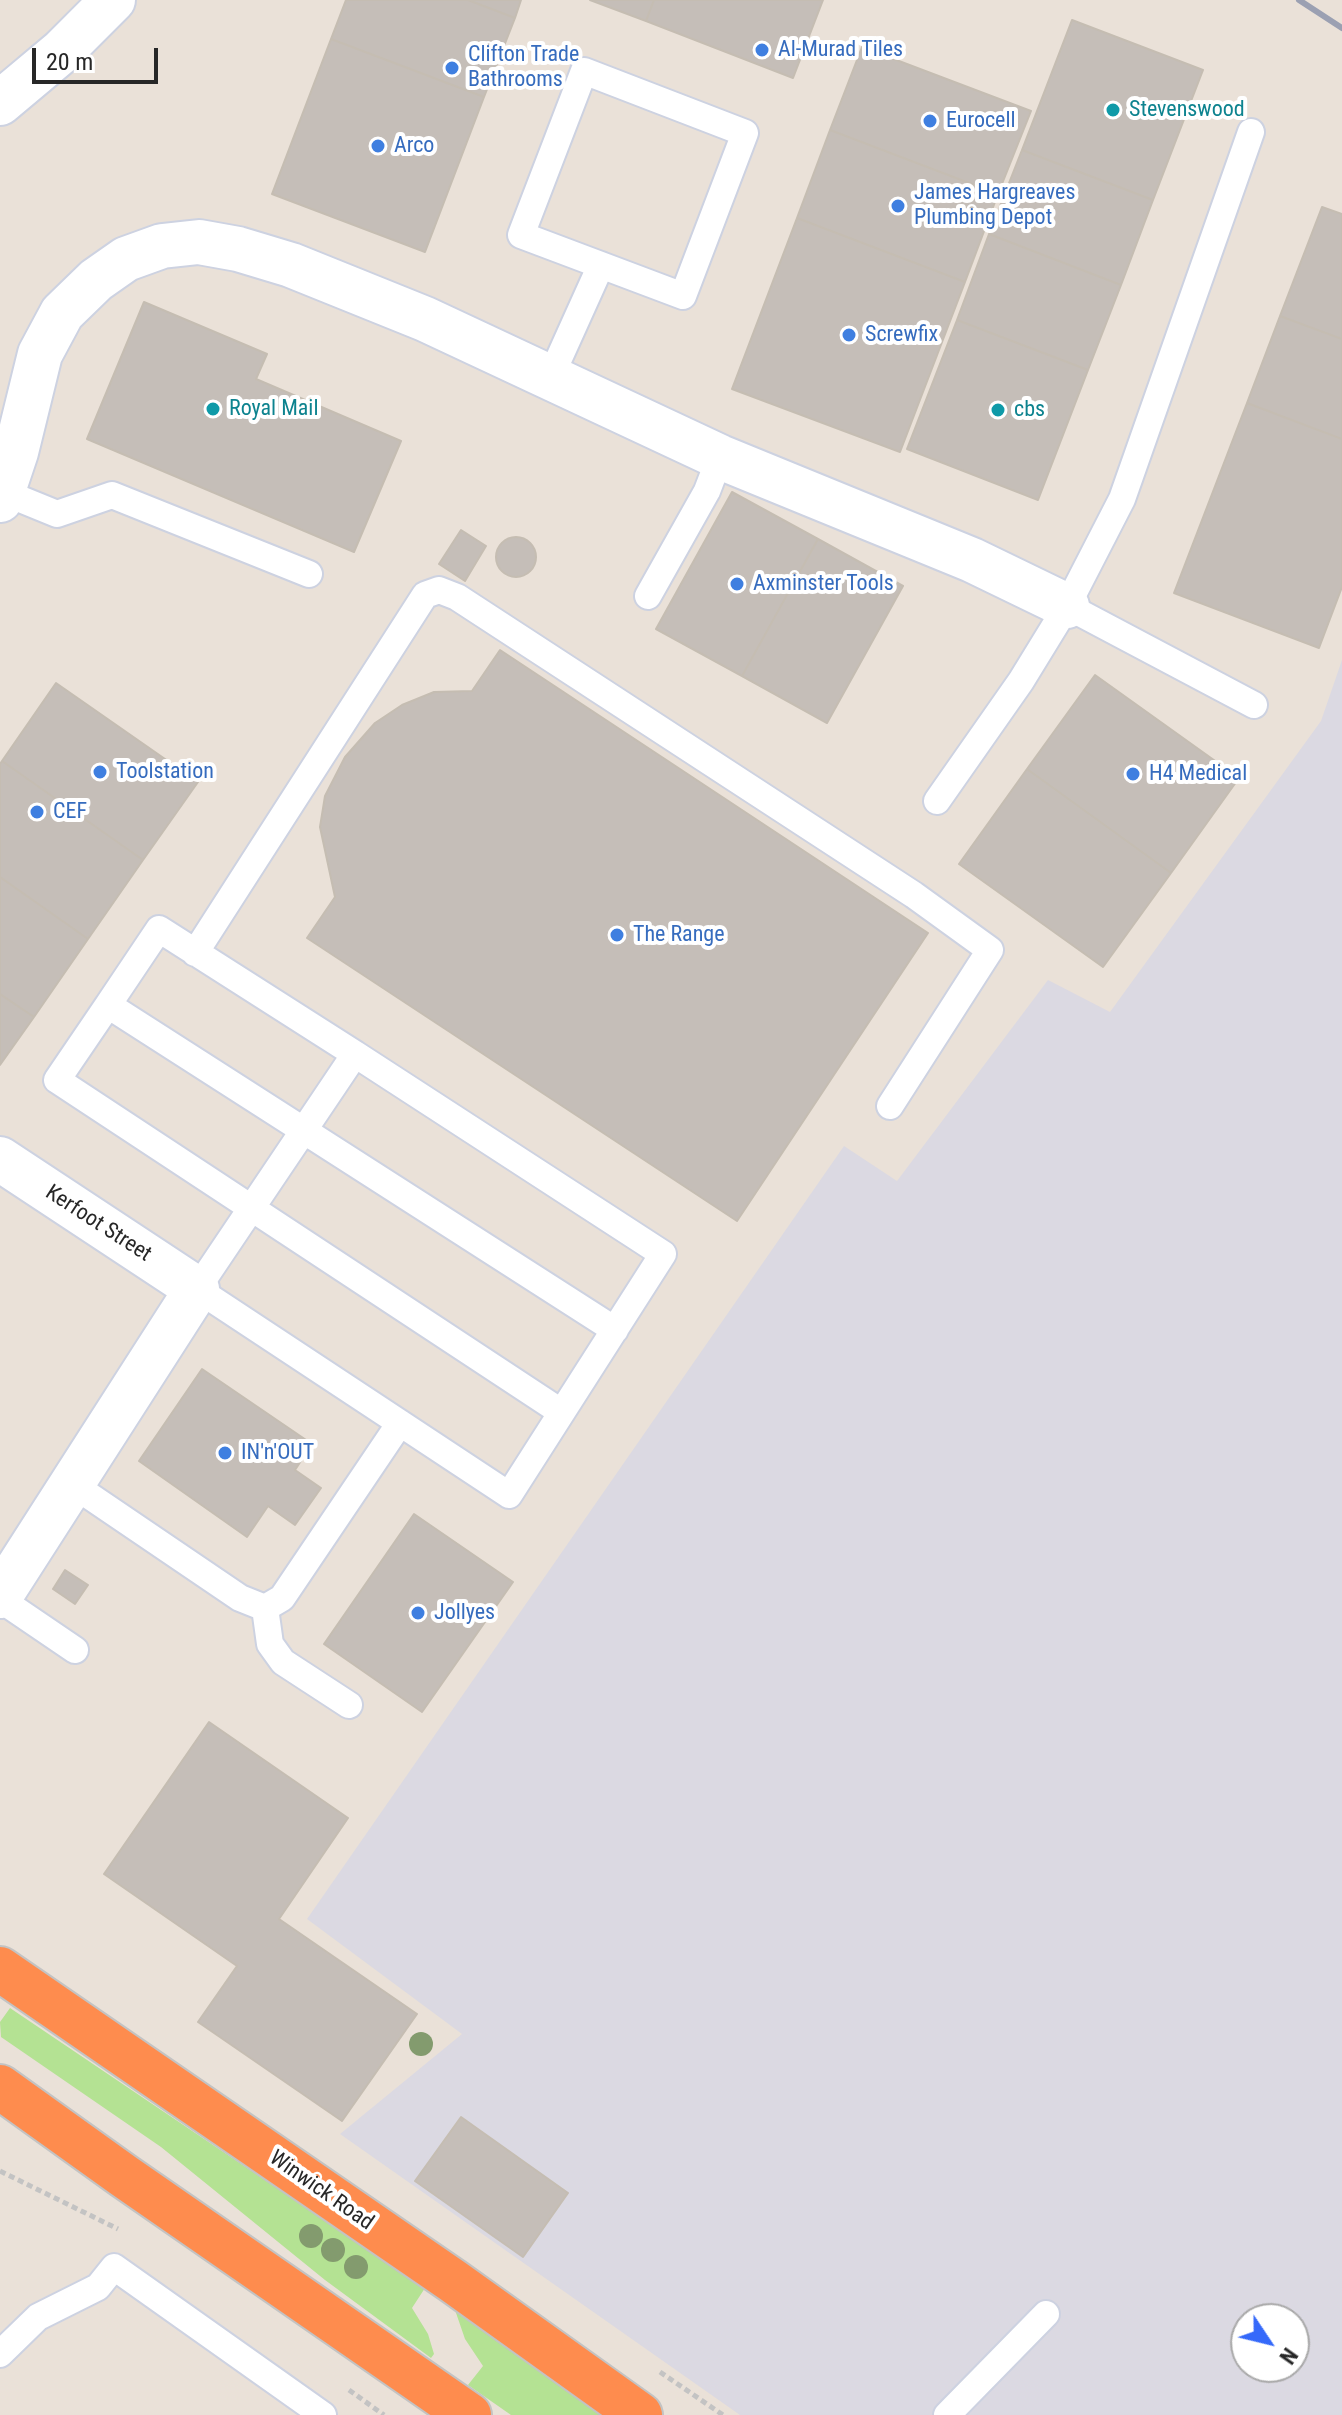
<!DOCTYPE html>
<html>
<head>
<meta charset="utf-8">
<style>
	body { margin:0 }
	#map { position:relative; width:1342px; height:2415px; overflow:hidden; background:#eae1d8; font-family:"Roboto Condensed",sans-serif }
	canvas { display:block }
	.north { position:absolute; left:1230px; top:2303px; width:80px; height:80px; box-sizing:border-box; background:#fff; border:2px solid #a9a9a9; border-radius:50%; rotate:125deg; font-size:22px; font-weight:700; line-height:32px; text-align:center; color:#272727 }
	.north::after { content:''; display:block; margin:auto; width:28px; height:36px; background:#3569fa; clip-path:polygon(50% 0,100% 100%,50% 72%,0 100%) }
	.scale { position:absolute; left:32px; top:48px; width:126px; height:36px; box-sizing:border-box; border:4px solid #272727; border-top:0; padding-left:10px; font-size:24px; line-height:28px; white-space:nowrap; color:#272727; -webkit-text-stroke:6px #fff; paint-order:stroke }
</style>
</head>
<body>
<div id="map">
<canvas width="1342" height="2415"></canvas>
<div class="north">N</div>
<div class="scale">20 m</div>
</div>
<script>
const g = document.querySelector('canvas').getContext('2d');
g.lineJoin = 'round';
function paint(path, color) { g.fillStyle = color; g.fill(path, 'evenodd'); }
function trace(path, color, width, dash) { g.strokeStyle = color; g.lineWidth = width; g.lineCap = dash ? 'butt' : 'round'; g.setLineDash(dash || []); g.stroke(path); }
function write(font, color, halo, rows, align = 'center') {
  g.font = font + ' "Roboto Condensed",sans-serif'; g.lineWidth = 8; g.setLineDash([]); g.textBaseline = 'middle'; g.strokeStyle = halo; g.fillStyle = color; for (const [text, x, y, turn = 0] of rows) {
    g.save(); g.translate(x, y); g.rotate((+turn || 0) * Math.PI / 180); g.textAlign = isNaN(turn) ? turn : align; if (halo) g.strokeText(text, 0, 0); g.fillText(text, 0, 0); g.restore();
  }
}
paint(new Path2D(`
	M 1342,660 L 1342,2415 L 740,2415 L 340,2134 L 462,2034 L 307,1919 L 844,1146 L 897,1181 L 1048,980 L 1110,1012 L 1321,721 ZM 1246,2319 L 1294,2319 L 1294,2367 L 1246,2367 Z`), '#dbd9e2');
paint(new Path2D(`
	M 10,2008 L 425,2288 L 412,2308 L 428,2334 L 434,2354 L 431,2358 L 325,2280 L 161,2147 L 1,2037 L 0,2022 Z
	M 455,2310 L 607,2415 L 511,2415 L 468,2385 L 483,2366 L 465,2339 Z`), '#b4e293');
const building = new Path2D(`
	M 346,0 L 468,0 L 515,18 L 484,97 L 331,39 Z
	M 468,0 L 521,0 L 515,18 Z
	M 590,0 L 654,0 L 646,21 Z
	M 654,0 L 823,0 L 793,78 L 646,21 Z
	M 1072,20 L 1203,70 L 1153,200 L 1022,150 Z
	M 331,39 L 484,97 L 425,252 L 272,194 Z
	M 862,47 L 1031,111 L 998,194 L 830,130 Z
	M 830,130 L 998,194 L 965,282 L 797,218 Z
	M 1022,150 L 1153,200 L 1121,285 L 989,234 Z
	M 1322,207 L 1342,214 L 1342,339 L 1280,316 Z
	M 797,218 L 965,282 L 900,452 L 732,389 Z
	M 989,234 L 1121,285 L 1088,370 L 957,320 Z
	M 144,302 L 267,354 L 256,379 L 401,441 L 354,552 L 87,439 Z
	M 1280,316 L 1342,339 L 1342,439 L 1247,403 Z
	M 957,320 L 1088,370 L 1038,500 L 907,449 Z
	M 1247,403 L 1342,439 L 1342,587 L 1319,648 L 1174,593 Z
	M 732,492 L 818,539 L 742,676 L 656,629 Z
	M 461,530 L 486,546 L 465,581 L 439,564 Z
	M496 557a20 20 0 1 1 40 0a20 20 0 1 1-40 0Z
	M 818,539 L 903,586 L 827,723 L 742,676 Z
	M 500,650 L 928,933 L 737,1221 L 307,938 L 335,897 L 320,827 L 325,796 L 345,757 L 375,723 L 402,705 L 434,692 L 472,691 Z
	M 1095,675 L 1239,778 L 1171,873 L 1027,769 Z
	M 56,683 L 198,782 L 143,860 L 2,761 Z
	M 2,761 L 143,860 L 88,939 L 0,877 L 0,764 Z
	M 1027,769 L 1171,873 L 1103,967 L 959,864 Z
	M 0,877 L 88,939 L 34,1017 L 0,994 Z
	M 0,994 L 34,1017 L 0,1065 Z
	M 202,1369 L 312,1444 L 295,1470 L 321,1488 L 295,1525 L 268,1506 L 247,1537 L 139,1461 Z
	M 414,1514 L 513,1582 L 422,1712 L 324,1644 Z
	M 65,1570 L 88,1585 L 75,1604 L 53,1589 Z
	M 209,1722 L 348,1818 L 279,1919 L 417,2014 L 342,2121 L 198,2022 L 237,1966 L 104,1874 Z
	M 461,2117 L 568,2193 L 523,2257 L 415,2181 Z`);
paint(building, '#c5beb8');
trace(building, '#c5bdb2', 2);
const lane = new Path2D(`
	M 584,71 L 745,133 L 683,296 L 521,235 Z
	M 551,376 L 601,265
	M 3,492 L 57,514 L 112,495 L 309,574
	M 648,596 L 707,491 L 720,457
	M 1067,606 L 1254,705
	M 937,801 L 1021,681 L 1067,606 L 1122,499 L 1251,132
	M 195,953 L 425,595 L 439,590 L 457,597 L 914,895 L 990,950 L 890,1106
	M 108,1005 L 57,1080 L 561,1412
	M 355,1054 L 663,1254 L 509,1495 L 197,1289 Z
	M 355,1054 L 159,929 L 108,1005 L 615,1330
	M 72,1484 L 240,1598 L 265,1608 L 282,1598 L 400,1423
	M 0,1599 L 75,1650
	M 265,1608 L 270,1644 L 283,1662 L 349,1705
	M 0,2354 L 38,2317 L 98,2287 L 114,2267 L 323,2415
	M 947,2415 L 1046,2314`);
const street = new Path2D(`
	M 0,500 L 16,452 L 40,354 L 62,313 L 96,280 L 126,259 L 162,246 L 199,242 L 238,249 L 291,265 L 425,319 L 720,457 L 972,560 L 1067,606
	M 0,1159 L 197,1289 L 0,1596`);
const secondary = new Path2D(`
	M 0,103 L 62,51 L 113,0`);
const highway = new Path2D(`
	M 0,1969 L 453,2281 L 640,2415
	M 0,2087 L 124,2176 L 469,2415`);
trace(lane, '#cdd2e1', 30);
trace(street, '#cdd2e1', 48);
trace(secondary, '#cdd2e1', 48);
trace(highway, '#c3c3c3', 48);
trace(new Path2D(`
	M 0,2171 L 118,2229
	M 660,2372 L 723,2415
	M 349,2390 L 384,2415`), '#c3c3c3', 5, [6, 4]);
trace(lane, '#fff', 26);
trace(street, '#fff', 44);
trace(secondary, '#fff', 44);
trace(highway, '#fe8c4e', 44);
trace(new Path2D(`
	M 1299,0 L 1342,28`), '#9ba0b2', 6);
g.fillStyle = '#839b6e';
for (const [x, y] of [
	[421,2044],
	[311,2236],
	[333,2250],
	[356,2267]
]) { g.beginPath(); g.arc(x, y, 12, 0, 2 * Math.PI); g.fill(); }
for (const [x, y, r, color] of [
	[762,50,8,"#3f7fe0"],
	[452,68,8,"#3f7fe0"],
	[1113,110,8,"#0f9aa8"],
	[930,121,8,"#3f7fe0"],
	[378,146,8,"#3f7fe0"],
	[898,206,8,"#3f7fe0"],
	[849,335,8,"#3f7fe0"],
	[213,409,8,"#0f9aa8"],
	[998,410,8,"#0f9aa8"],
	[737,584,8,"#3f7fe0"],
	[100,772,8,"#3f7fe0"],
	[1133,774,8,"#3f7fe0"],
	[37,812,8,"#3f7fe0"],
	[617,935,8,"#3f7fe0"],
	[225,1453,8,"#3f7fe0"],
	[418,1613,8,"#3f7fe0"]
]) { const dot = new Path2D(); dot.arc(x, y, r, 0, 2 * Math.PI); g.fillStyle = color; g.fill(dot); trace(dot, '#fff', 3); }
write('22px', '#366cbe', '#fff', [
	["Al-Murad Tiles",778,50],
	["Clifton Trade",468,55],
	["Bathrooms",468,80],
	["Eurocell",946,121],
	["Arco",394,146],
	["James Hargreaves",914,193],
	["Plumbing Depot",914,218],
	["Screwfix",865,335],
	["Axminster Tools",753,584],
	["Toolstation",116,772],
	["H4 Medical",1149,774],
	["CEF",53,812],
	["The Range",633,935],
	["IN'n'OUT",241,1453],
	["Jollyes",434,1613]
], 'left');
write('22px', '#0d838f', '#fff', [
	["Stevenswood",1129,110],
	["Royal Mail",229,409],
	["cbs",1014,410]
], 'left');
write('22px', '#272727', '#fff', [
	["Kerfoot Street",98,1224,33],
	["Winwick Road",321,2191,35]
]);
</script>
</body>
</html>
